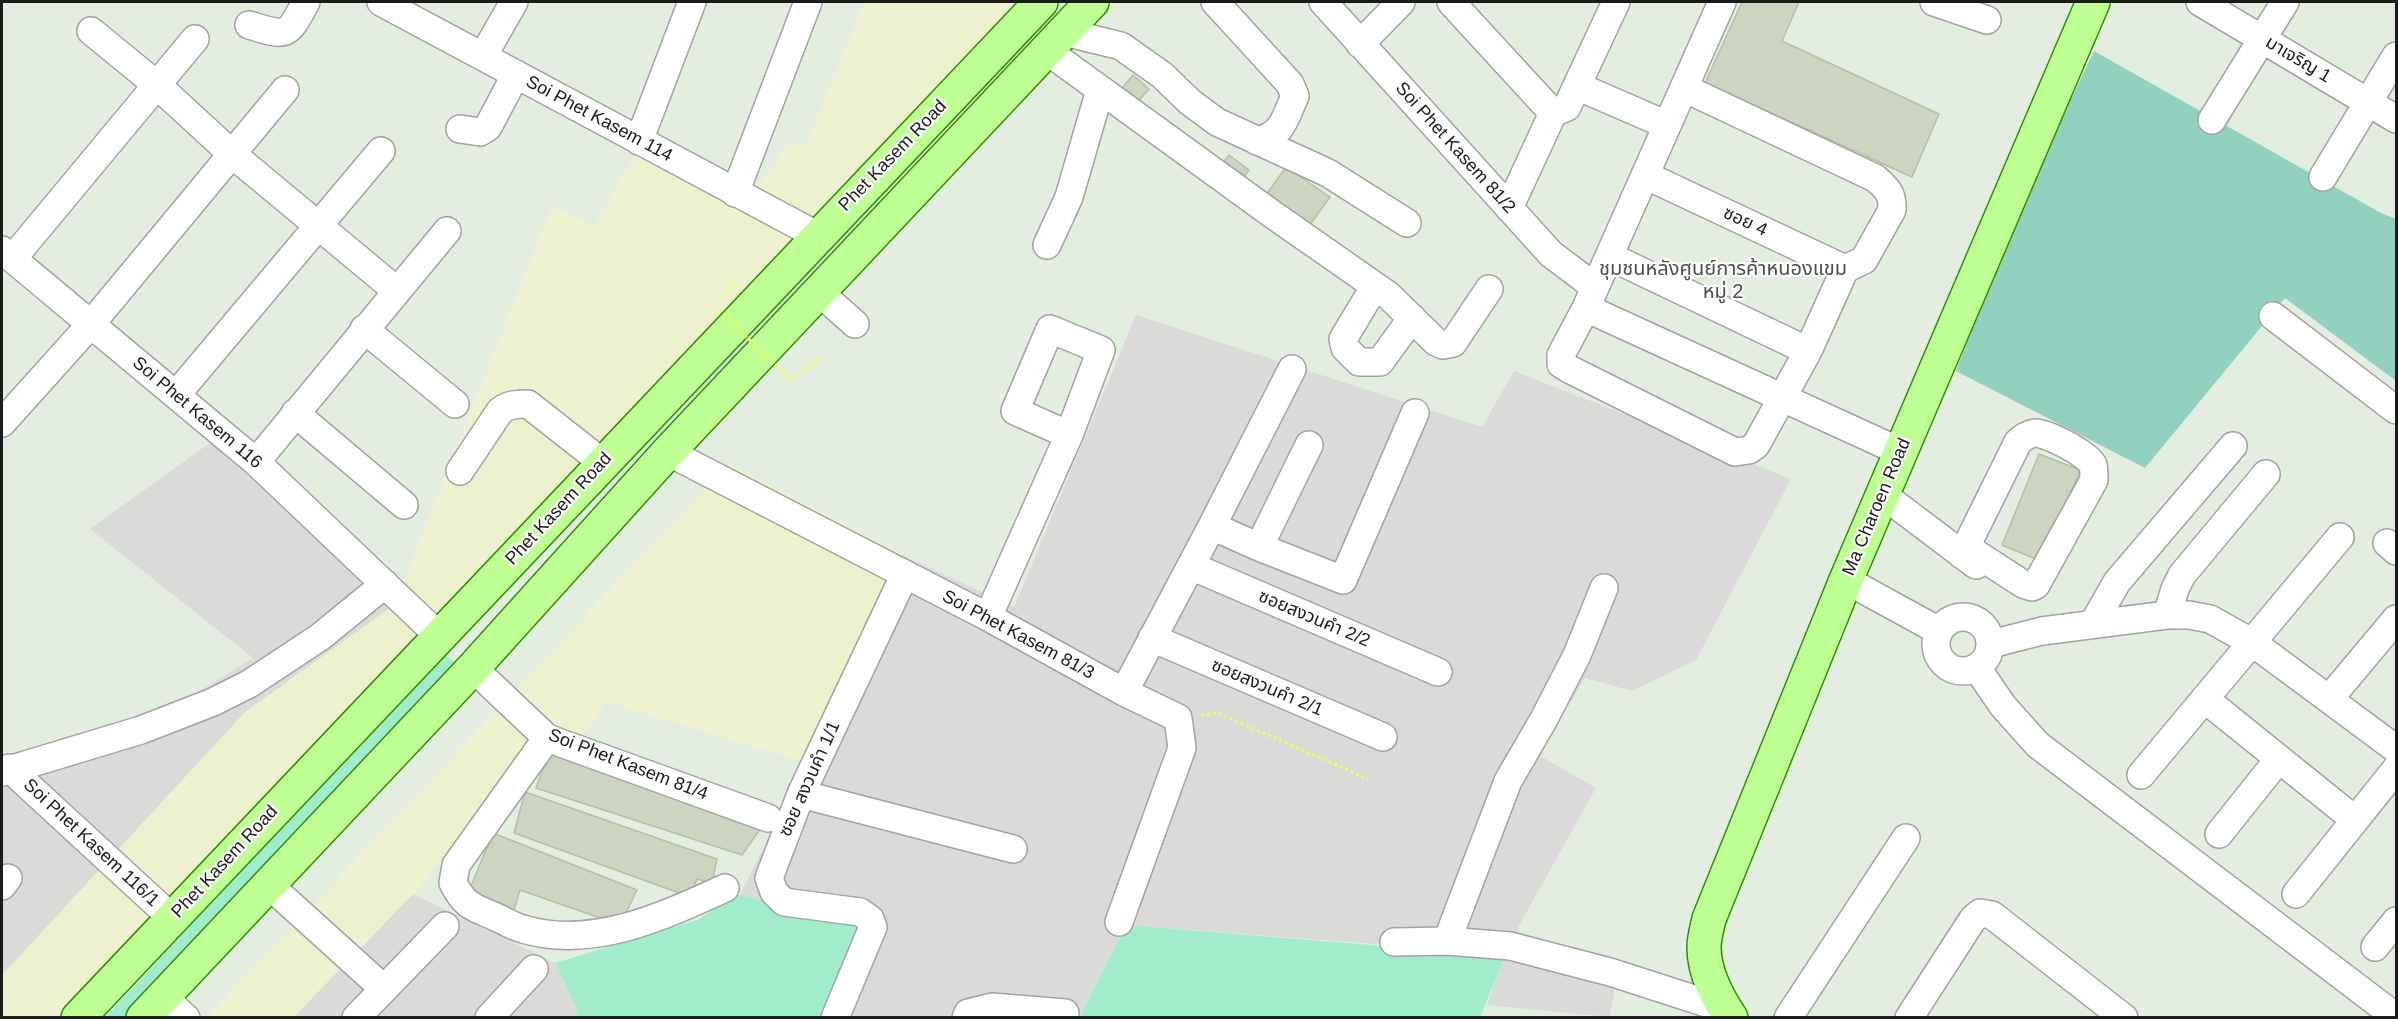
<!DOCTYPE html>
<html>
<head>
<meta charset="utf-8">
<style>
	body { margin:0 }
	#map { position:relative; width:2398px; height:1019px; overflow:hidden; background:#e4eee0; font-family:Arial,sans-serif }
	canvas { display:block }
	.frame { position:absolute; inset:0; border:3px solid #1b1b1b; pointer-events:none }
</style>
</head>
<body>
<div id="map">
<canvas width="2398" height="1019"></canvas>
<div class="frame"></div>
</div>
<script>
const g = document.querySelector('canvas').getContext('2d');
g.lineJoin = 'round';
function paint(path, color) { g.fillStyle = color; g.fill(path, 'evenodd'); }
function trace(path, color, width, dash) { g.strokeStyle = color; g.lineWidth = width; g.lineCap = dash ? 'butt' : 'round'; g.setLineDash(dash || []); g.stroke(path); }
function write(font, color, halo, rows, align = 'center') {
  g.font = font + ' Arial,"Noto Sans Thai",sans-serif'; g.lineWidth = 4.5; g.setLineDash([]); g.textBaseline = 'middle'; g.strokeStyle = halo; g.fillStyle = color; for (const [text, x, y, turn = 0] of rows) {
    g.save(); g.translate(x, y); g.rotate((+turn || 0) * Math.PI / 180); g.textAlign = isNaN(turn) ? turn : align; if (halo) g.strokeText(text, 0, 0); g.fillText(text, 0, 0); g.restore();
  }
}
paint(new Path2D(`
	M 1136,315 L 1482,427 L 1514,371 L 1791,479 L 1696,660 L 1632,691 L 1585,678 L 1539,755 L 1596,788 L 1516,931 L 1618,963 L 1610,1017 L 1487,1005 L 1505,954 L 1126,925 L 1079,1017 L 834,1017 L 740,895 L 802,770 L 902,555 L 1014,607 Z
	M 211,442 L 394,605 L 350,638 L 2,975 L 2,784 L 171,709 L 253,658 L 90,529 Z
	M 413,894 L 555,963 L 575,1005 L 578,1017 L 293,1018 Z`), '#dadad8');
paint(new Path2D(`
	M 864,2 L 1020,2 L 791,239 L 424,635 L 64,1017 L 2,1017 L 2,975 L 245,712 L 394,605 L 552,206 L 594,226 L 635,155 L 742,211 L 790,142 L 806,145 Z
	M 729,463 L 902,555 L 805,762 L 607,702 L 583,736 L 535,744 L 413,894 L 293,1017 L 207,1018 Z`), '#eef1cd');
paint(new Path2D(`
	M 442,653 L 454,662 L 126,1017 L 105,1018 Z
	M 740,895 L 862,927 L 834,1017 L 578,1017 L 575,1005 L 555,963 L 700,919 L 726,900 Z
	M 1126,925 L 1384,946 L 1506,954 L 1480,1017 L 1079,1018 Z`), '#a1ecca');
paint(new Path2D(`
	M 2094,51 L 2381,213 L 2396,219 L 2396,381 L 2285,298 L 2145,468 L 1956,371 L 2013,221 Z`), '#92d0c0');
const building = new Path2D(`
	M 1742,2 L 1799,2 L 1782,41 L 1939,114 L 1912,177 L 1705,83 Z
	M 1133,75 L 1149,89 L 1134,106 L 1118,93 Z
	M 1229,155 L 1249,170 L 1240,183 L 1219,168 Z
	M 1286,167 L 1330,197 L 1309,226 L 1266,195 Z
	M 2039,454 L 2080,470 L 2043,562 L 2002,545 Z
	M 551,748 L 768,818 L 742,855 L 536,788 Z
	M 525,792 L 717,859 L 712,883 L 697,879 L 690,897 L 514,833 Z
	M 493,833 L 637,890 L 620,925 L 520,890 L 512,916 L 466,898 Z`);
paint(building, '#cbd5c0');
trace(building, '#b2c0a2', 1.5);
const minor = new Path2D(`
	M 381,2 L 818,236
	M 1215,2 L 1290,84 L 1295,96 C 1285,118 1283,135 1257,141
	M 1323,2 L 1551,254 L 1595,287
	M 1451,2 L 1553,113
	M 1934,2 L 1987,20
	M 2200,2 L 2396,119
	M 249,25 C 288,37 287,37 306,2
	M 91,31 L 157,85 L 232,154 L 397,291
	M 1064,32 L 1121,46 L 1162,75 L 1190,102 L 1217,122 L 1328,173 L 1407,223
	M 1360,44 L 1401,2
	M 1046,50 L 1272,214 L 1388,295 L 1436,342 L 1443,345 L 1453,343 L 1489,289
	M 483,56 L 514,2
	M 1577,86 L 1667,125
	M 1684,88 L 1875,178 C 1887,188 1893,194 1892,210 L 1864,260 L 1845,269 L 1808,351 L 1756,445 L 1749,450 L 1735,452 L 1569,369 L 1561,364 L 1561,355 L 1586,308 L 1722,2
	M 2212,120 L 2285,2
	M 460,129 L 480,132 L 488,127 L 516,74
	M 639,141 L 692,2
	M 1645,175 L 1845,269
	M 2323,177 L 2396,56
	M 735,193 L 808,2
	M 1509,208 L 1553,113 L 1567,107 L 1616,2
	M 1047,245 L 1069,197 L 1100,90
	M 2,250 L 256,462 L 439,636
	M 1609,256 L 1808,351
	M 13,258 L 195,39
	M 1375,286 L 1343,339 L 1345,348 L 1359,362 L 1380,362 L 1412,318
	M 819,292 L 855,324
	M 1586,308 L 1901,452
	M 2273,316 L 2396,410
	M 364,329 L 455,404
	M 176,395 L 381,151
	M 295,413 L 404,505
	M 2,423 L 91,324 L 285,90
	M 668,452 L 988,617 L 1124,692 L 1178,718 L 1182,748 L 1119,922
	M 256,462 L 447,231
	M 460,471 L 500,411 C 509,404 517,404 528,404 L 603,463
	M 1882,494 L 1976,565
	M 1212,526 L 1259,547 L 1343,580 L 1415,413
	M 2387,543 L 2396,551
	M 1259,547 L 1309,445
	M 1962,555 L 1966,547 L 2018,442 C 2024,437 2028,434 2035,433 C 2047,433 2088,454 2093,465 C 2094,469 2094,476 2094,480 L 2036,585 L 2032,587 L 2023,584 L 1966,547
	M 1191,566 L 1438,672
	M 1846,580 L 1939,631
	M 1604,588 L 1577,655 L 1544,719 L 1508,781 L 1447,941 L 1510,946 L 1610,972 L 1725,1009
	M 2167,615 L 2175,589 L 2182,575 L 2266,474
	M1936 644a27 27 0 1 1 54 0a27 27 0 1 1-54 0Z
	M 988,617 L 1069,435 L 1101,350 L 1050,329 L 1015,411 L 1069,435
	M 2093,624 L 2117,582 L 2233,446
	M 1152,638 L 1383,737
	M 1991,644 L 2042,631 L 2167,615 L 2189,615 L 2210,619 L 2253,643 L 2396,749
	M 473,668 L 547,738 L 768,818
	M 1977,668 L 2003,706 L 2038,745 L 2396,1017
	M 1124,692 L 1212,526 L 1292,369
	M 2329,699 L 2396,619
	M 2206,700 L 2355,820
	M 547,738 L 456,865 L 453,883 C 466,908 474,907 498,918 C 506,922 515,927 523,929 C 592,950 664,916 725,888
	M 9,768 L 172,918
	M 2,772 L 141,730 L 213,702 L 249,684 L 320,637 L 385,584
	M 2141,775 L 2340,537
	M 801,794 L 1013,849
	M 2219,834 L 2278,760
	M 269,885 L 384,989
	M 2,886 L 8,878
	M 2296,894 L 2396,769
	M 1394,942 L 1447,941
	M 2375,947 L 2396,921
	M 162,996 L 186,1018
	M 356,1018 L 445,926
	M 489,1018 L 534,969
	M 835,1018 L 873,927 L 870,919 L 860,912 L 784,902 L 774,892 L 769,878 L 801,794 L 905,574
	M 966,1018 L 968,1013 L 992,1007 L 1065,1013
	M 1788,1018 L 1906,838
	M 1909,1018 L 1973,919 L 1980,913 L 1992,915 L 2124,1018`);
const major = new Path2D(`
	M 78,1018 L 1041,2
	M 143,1018 L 473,668 L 668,452 L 1092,2
	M 1731,1018 C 1717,997 1704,973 1704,947 C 1704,938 1707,928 1709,919 L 1846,580 L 2093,2`);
trace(minor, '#a2a2a2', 30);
trace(major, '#2c9300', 36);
trace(new Path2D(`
	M 727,295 L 734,281
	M 790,379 L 821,359
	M 1201,715 L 1218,713 L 1368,779`), '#eaff60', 3, [3, 3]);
trace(minor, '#fff', 27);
trace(major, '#bfff94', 33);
trace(new Path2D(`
	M 719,310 L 790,379`), '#eaff60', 3, [3, 3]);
write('18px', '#1b1b1b', '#fff', [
	["มาเจริญ 1",2298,60,31],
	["Soi Phet Kasem 114",599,119,28],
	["Soi Phet Kasem 81/2",1455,148,48],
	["Phet Kasem Road",893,156,-46],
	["ซอย 4",1745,222,25],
	["Soi Phet Kasem 116",197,413,40],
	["Ma Charoen Road",1877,507,-67],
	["Phet Kasem Road",559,509,-47],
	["ซอยสงวนคำ 2/2",1314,619,23],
	["Soi Phet Kasem 81/3",1018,635,28],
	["ซอยสงวนคำ 2/1",1267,688,23],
	["Soi Phet Kasem 81/4",628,765,21],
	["ซอย สงวนคำ 1/1",810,779,-66],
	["Soi Phet Kasem 116/1",91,843,43],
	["Phet Kasem Road",225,862,-47]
]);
write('20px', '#4e4e4e', '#fff', [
	["ชุมชนหลังศูนย์การค้าหนองแขม",1723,269],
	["หมู่ 2",1723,292]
]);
</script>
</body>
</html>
